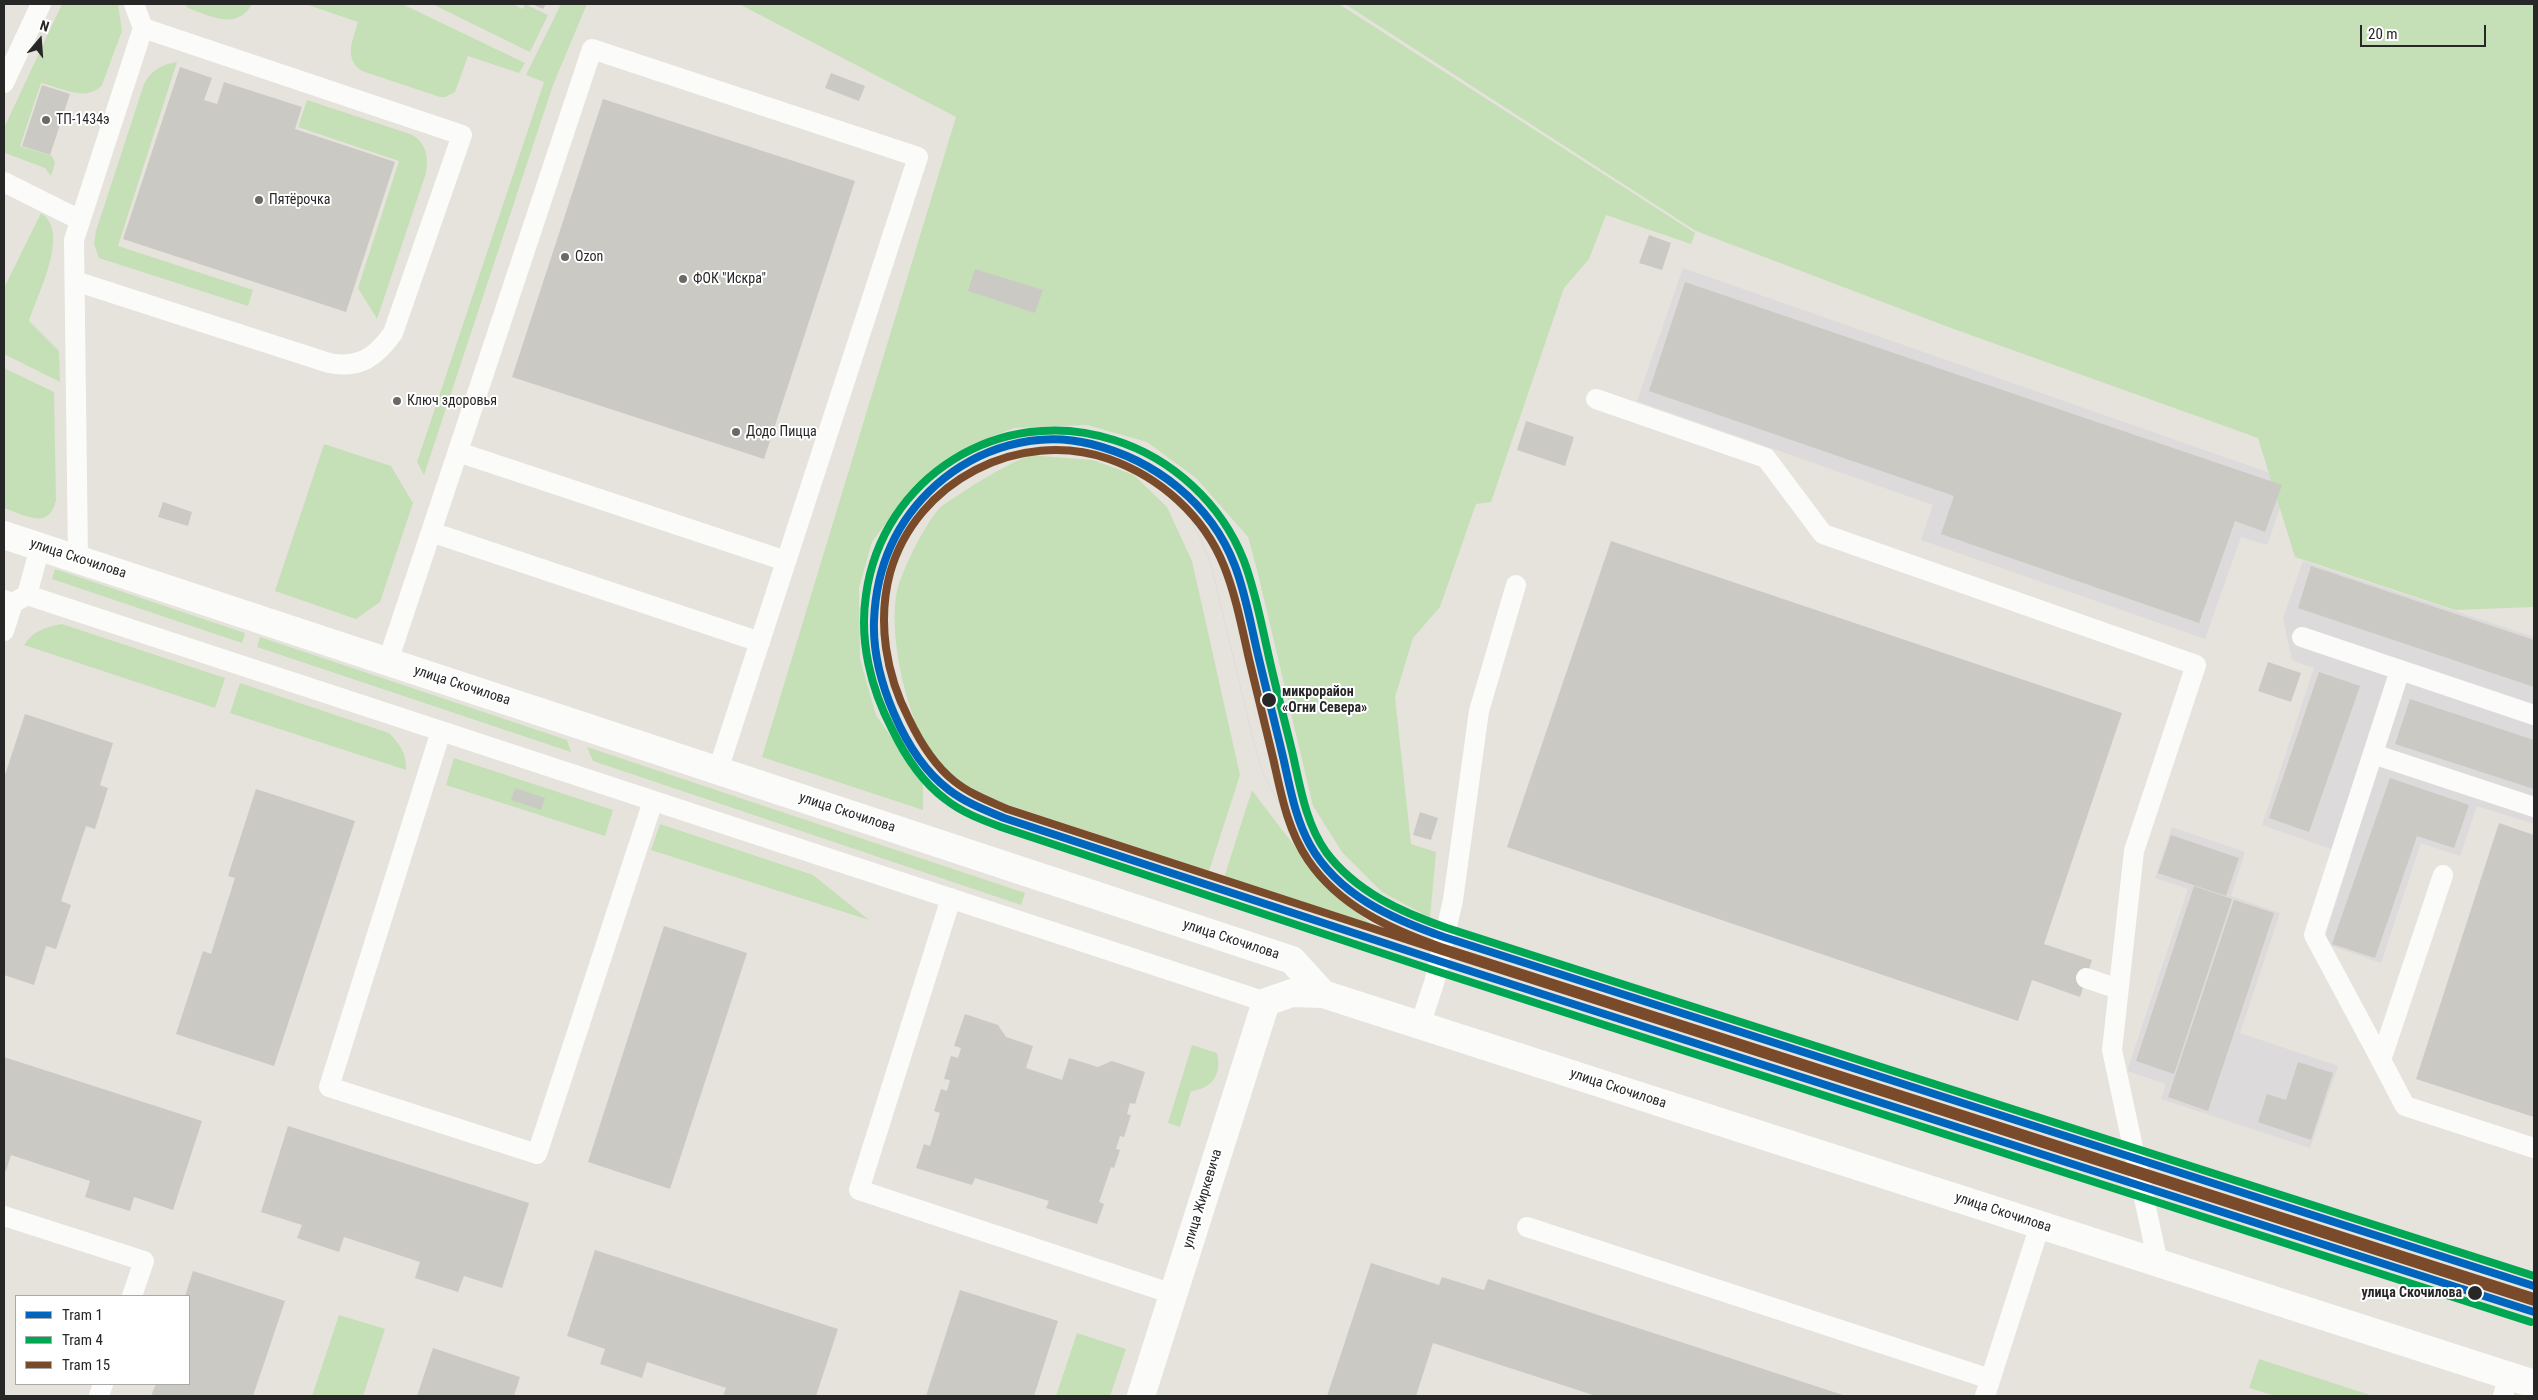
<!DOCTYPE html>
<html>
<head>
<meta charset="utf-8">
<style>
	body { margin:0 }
	#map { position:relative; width:2538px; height:1400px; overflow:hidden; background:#e6e3dc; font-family:"Roboto Condensed",sans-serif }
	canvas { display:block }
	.frame { position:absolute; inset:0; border:5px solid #272727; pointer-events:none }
	.legend { position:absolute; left:15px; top:1295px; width:175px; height:90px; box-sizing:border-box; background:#fff; border:1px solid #a9a9a9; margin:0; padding:6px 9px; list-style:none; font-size:15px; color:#272727 }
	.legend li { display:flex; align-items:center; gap:10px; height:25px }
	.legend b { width:25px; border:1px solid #a9a9a9 }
	.north { position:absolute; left:15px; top:15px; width:50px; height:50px; -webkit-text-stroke:4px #fff; paint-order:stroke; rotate:18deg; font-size:14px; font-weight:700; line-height:20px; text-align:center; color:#272727 }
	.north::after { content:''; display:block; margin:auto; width:18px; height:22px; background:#272727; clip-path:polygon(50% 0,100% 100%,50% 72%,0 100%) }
	.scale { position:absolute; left:2360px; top:25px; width:126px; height:22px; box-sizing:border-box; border:2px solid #272727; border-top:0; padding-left:6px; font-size:15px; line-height:18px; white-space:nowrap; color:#272727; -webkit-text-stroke:4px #fff; paint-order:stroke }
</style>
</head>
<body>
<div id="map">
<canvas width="2538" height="1400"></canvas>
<div class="frame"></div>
<ul class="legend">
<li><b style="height:6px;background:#0065bd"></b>Tram 1</li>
<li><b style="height:6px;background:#00a651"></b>Tram 4</li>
<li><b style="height:6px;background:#7a4b2a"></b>Tram 15</li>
</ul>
<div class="north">N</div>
<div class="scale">20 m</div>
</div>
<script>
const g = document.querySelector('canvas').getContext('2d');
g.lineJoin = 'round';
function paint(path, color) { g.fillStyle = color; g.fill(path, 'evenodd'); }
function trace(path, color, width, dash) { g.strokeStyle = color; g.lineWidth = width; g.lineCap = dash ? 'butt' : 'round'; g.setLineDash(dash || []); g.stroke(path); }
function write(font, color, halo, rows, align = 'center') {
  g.font = font + ' "Roboto Condensed",sans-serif'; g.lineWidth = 4; g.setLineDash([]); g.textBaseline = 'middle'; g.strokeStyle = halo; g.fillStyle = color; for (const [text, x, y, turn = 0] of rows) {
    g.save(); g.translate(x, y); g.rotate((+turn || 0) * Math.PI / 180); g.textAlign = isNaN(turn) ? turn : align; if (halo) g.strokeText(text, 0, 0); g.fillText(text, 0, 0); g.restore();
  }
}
paint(new Path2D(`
	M 1683,268 L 2290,480 L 2267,545 L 2241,537 L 2205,639 L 1921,540 L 1933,505 L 1637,401 Z
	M 2303,561 L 2534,637 L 2534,824 L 2477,806 L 2460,856 L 2421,843 L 2381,963 L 2323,943 L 2351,856 L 2262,825 L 2314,668 L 2292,660 L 2283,618 Z
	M 2172,827 L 2245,852 L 2231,896 L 2280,913 L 2240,1033 L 2338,1066 L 2310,1148 L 2161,1099 L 2166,1084 L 2127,1071 L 2188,889 L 2155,878 Z`), '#dddadb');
paint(new Path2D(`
	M 62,4 L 118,4 L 122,31 L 102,85 C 86,103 60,87 41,83 L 20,146 L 52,156 L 55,163 L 51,176 L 45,168 L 5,153 L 4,128 Z
	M 185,4 L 252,4 C 237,31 210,16 188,8 Z
	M 305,4 L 402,4 L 525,63 L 519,73 L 468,56 L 455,92 L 445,97 L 440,97 L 362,71 C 343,58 353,40 358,22 Z
	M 432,4 L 512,4 L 523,9 L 525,4 L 548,15 L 530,52 Z
	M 561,4 L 587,4 L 553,85 L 424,475 L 417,462 L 544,82 L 526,75 Z
	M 739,4 L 1339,4 L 1695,233 L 1691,244 L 1606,215 L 1589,259 L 1564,288 L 1491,502 L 1476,504 L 1440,607 L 1413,638 L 1395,697 L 1411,844 L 1436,852 L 1430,918 L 1382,892 L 1342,852 L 1313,806 L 1258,574 L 1248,537 L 1196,478 L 1147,442 L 1087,425 L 1014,428 L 968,446 L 912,488 L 872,542 L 859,588 L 860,659 L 876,715 L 923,784 L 923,810 L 762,757 L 956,117 Z
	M 1345,4 L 2534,4 L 2533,607 L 2455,610 L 2295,557 L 2258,438 L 1951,328 L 1696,231 Z
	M 177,62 L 118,246 L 253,290 L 248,306 L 99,258 L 94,244 L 96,231 L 144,84 C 151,71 161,64 177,62 Z
	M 307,100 L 410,134 C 426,142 429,156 426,173 L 377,319 L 358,288 L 399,161 L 298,127 Z
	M 41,213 C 71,232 37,295 29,321 L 59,351 L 60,382 L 4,354 L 4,288 Z
	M 4,368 L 54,392 L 56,500 C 49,531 25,515 4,508 Z
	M 324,444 L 391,466 L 413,503 L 380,602 L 356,619 L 275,591 Z
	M 1029,455 L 1093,460 L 1134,475 L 1167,507 L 1192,561 L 1240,775 L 1209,871 L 981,796 C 966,788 949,779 938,765 C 909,728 887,637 897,591 C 902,570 924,526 938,510 C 943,504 951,500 957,496 C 980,480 1003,467 1029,455 Z
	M 55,569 L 245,633 L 242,643 L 52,579 Z
	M 62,624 L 225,678 L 215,708 L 24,645 C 33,631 45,627 62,624 Z
	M 260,637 L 567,740 L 571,752 L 257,647 Z
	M 240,683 L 389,733 C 400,744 407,754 406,770 L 230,713 Z
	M 587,747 L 1025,893 L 1021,905 L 593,761 Z
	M 454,758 L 613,810 L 605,836 L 446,785 Z
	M 1252,790 C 1295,848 1327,890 1385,935 L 1223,881 Z
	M 660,824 L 813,875 L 869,920 L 651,850 Z
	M 1192,1045 L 1217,1053 C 1222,1073 1213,1089 1191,1091 L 1180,1127 L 1168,1123 Z
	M 339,1315 L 385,1329 L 363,1396 L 312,1396 Z
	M 1077,1333 L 1126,1349 L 1110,1396 L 1056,1396 Z
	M 2259,1359 L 2373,1396 L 2276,1396 L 2249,1388 Z`), '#c5e0b7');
paint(new Path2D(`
	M 532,4 L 546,4 L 543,9 Z
	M 180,67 L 212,78 L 204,100 L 217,104 L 224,82 L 302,107 L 295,129 L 395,162 L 346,312 L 123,239 Z
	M 831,73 L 865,86 L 859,101 L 825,88 Z
	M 42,85 L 70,94 L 50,155 L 22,146 Z
	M 603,99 L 855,181 L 764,459 L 512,377 Z
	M 1649,235 L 1671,243 L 1662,270 L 1639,263 Z
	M 975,269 L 1043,290 L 1035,313 L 968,291 Z
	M 1685,282 L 2282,485 L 2265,532 L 2235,521 L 2199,623 L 1941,534 L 1954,496 L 1649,391 Z
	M 1526,421 L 1574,437 L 1565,466 L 1517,450 Z
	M 163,502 L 192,512 L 188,526 L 158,517 Z
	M 1611,541 L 2122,713 L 2044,944 L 2092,960 L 2080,997 L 2032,980 L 2018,1021 L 1507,847 Z
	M 2311,566 L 2534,640 L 2534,687 L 2298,608 Z
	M 2268,662 L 2301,673 L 2291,702 L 2258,691 Z
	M 2319,672 L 2360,686 L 2309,832 L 2269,818 Z
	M 2410,699 L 2534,740 L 2534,789 L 2395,744 Z
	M 25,714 L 113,743 L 100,785 L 108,788 L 95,829 L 86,826 L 61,901 L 71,905 L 56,949 L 46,946 L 34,985 L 4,975 L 4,778 Z
	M 2390,778 L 2469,805 L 2454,848 L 2417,836 L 2375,958 L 2332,944 Z
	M 515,788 L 545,798 L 541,810 L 511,800 Z
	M 256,789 L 355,821 L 274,1066 L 176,1034 L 203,951 L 211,954 L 235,878 L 228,876 Z
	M 1420,812 L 1438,818 L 1431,840 L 1413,835 Z
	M 2499,823 L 2534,835 L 2534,1117 L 2416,1079 Z
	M 2171,835 L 2239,858 L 2226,896 L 2158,873 Z
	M 2194,886 L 2232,899 L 2174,1074 L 2136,1061 Z
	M 2234,900 L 2274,913 L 2208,1111 L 2168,1097 Z
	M 664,926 L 747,953 L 670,1189 L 588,1162 Z
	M 965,1014 L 998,1025 L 1006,1037 L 1033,1046 L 1026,1068 L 1062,1080 L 1069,1058 L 1098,1067 L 1112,1061 L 1145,1072 L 1135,1104 L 1130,1103 L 1127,1114 L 1131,1115 L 1124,1137 L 1120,1136 L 1116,1149 L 1120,1150 L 1114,1168 L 1111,1167 L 1099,1202 L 1104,1204 L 1097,1224 L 1046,1208 L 1049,1201 L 975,1178 L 972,1185 L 916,1168 L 924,1144 L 930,1146 L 940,1113 L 934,1111 L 941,1089 L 947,1091 L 950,1080 L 944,1079 L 951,1056 L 958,1058 L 961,1048 L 954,1046 Z
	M 4,1057 L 202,1121 L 173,1210 L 134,1197 L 130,1211 L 85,1197 L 90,1181 L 11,1155 L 6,1171 L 4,1170 Z
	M 2298,1062 L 2333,1073 L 2311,1140 L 2258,1122 L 2267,1094 L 2286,1100 Z
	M 288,1126 L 529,1203 L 502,1288 L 464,1276 L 458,1292 L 415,1278 L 420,1262 L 344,1237 L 339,1252 L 297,1238 L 302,1225 L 261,1212 Z
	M 595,1250 L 838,1329 L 816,1396 L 723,1396 L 726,1388 L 647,1362 L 642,1378 L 600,1364 L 605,1349 L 567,1336 Z
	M 1371,1263 L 1439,1285 L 1442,1277 L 1484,1290 L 1488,1279 L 1846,1396 L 1596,1396 L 1433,1343 L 1416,1396 L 1327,1396 Z
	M 193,1271 L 285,1301 L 253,1396 L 151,1396 L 156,1384 L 189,1384 L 189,1296 L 185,1296 Z
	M 960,1290 L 1058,1321 L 1034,1396 L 926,1396 Z
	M 433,1348 L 520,1377 L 514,1396 L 417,1396 Z`), '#cbc9c3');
trace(new Path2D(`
	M 134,4 L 143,28
	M 4,83 L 41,4
	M 4,182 L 80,220
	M 75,281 L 329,363 C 359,369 376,357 393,333 L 462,135 L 143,28 L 74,240 L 78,559
	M 1596,399 L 1766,458 L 1823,534 L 2196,665 L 2134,851 L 2112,1050 L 2158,1263
	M 458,452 L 786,561
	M 431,532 L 760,642
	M 27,595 L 1266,1002
	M 4,600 L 13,603 L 27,595 L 40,547
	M 4,631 L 13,603
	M 2302,637 L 2534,715
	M 388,661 L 592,49 L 918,157 L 718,770
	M 441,731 L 329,1087 L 537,1154 L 653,801
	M 2373,754 L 2534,807
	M 2443,875 L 2381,1060 L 2405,1106 L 2534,1148
	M 951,898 L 859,1190 L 1173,1294
	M 2086,978 L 2118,989
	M 1420,1025 L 1434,983 L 1453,900 L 1479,711 L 1516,585
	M 2381,1060 L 2314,935 L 2400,670
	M 4,1216 L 144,1261 L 132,1296
	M 1527,1227 L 1990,1379
	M 99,1396 L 103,1384
	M 1985,1396 L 2040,1225
	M 2503,1396 L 2509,1376`), '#fbfbfa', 20);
trace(new Path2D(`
	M 1141,1396 L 1266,1002 L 1292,993 L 1323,994`), '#fbfbfa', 28);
trace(new Path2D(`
	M 4,535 L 1292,960 L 1323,994 L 2534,1384`), '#fbfbfa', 28);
trace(new Path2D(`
	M 1127,454 C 1168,481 1195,518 1211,565 L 1254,743 L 1263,773 L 1285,815 L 1317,856`), '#dddcdd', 1);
trace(new Path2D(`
	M 2534,1286 L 1444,937 C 1392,919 1338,895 1310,845 C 1295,818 1290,787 1283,757 C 1275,723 1266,689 1258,655 C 1251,626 1246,595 1235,566 C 1211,503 1155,460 1091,444 C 1036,430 978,448 936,485 C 896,521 876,567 874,621 C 872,676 904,756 949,790 C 966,803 985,810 1004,818 L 1439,961 L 2534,1312`), '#0065bd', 8);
trace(new Path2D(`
	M 2531,1322 L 1436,971 L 1001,827 C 982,820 961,812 945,799 C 921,781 905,756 892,729 C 871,689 859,641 866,595 C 882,477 1001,403 1114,440 C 1172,458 1222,504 1244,561 C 1255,590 1261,622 1268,653 C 1275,685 1284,718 1292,751 C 1300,785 1305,822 1326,852 C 1356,892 1401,912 1447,928 L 2534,1276`), '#00a651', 8);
trace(new Path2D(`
	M 2531,1296 L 1441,947 C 1390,929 1339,906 1308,860 C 1287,829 1281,793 1273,758 C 1265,725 1257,692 1249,659 C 1242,628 1236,596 1224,566 C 1204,516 1160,477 1109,459 C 1019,428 916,481 890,573 C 877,622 886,675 909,719 C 920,742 934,765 954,781 C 970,794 989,801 1007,809 L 1442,951 L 2534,1302`), '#7a4b2a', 8);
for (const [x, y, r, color] of [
	[46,120,5,"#6a6966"],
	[259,200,5,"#6a6966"],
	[565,257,5,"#6a6966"],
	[683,279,5,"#6a6966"],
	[397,401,5,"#6a6966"],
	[736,432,5,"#6a6966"],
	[1269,700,8,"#272727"],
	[2475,1293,8,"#272727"]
]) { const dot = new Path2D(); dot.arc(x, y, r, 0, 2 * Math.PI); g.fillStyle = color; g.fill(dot); trace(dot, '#fff', 2); }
write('14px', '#272727', '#fff', [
	["ТП-1434э",56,120],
	["Пятёрочка",269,200],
	["Ozon",575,257],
	["ФОК \"Искра\"",693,279],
	["Ключ здоровья",407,401],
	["Додо Пицца",746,432]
], 'left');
write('14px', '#272727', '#fff', [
	["улица Скочилова",78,559,18],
	["улица Скочилова",462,686,18],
	["улица Скочилова",847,813,18],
	["улица Скочилова",1231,940,18],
	["улица Скочилова",1618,1089,18],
	["улица Жиркевича",1203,1199,-73],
	["улица Скочилова",2003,1213,18]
]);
write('bold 14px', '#272727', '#fff', [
	["микрорайон",1282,692],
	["«Огни Севера»",1282,708],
	["улица Скочилова",2462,1293,"right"]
], 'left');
</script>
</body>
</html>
